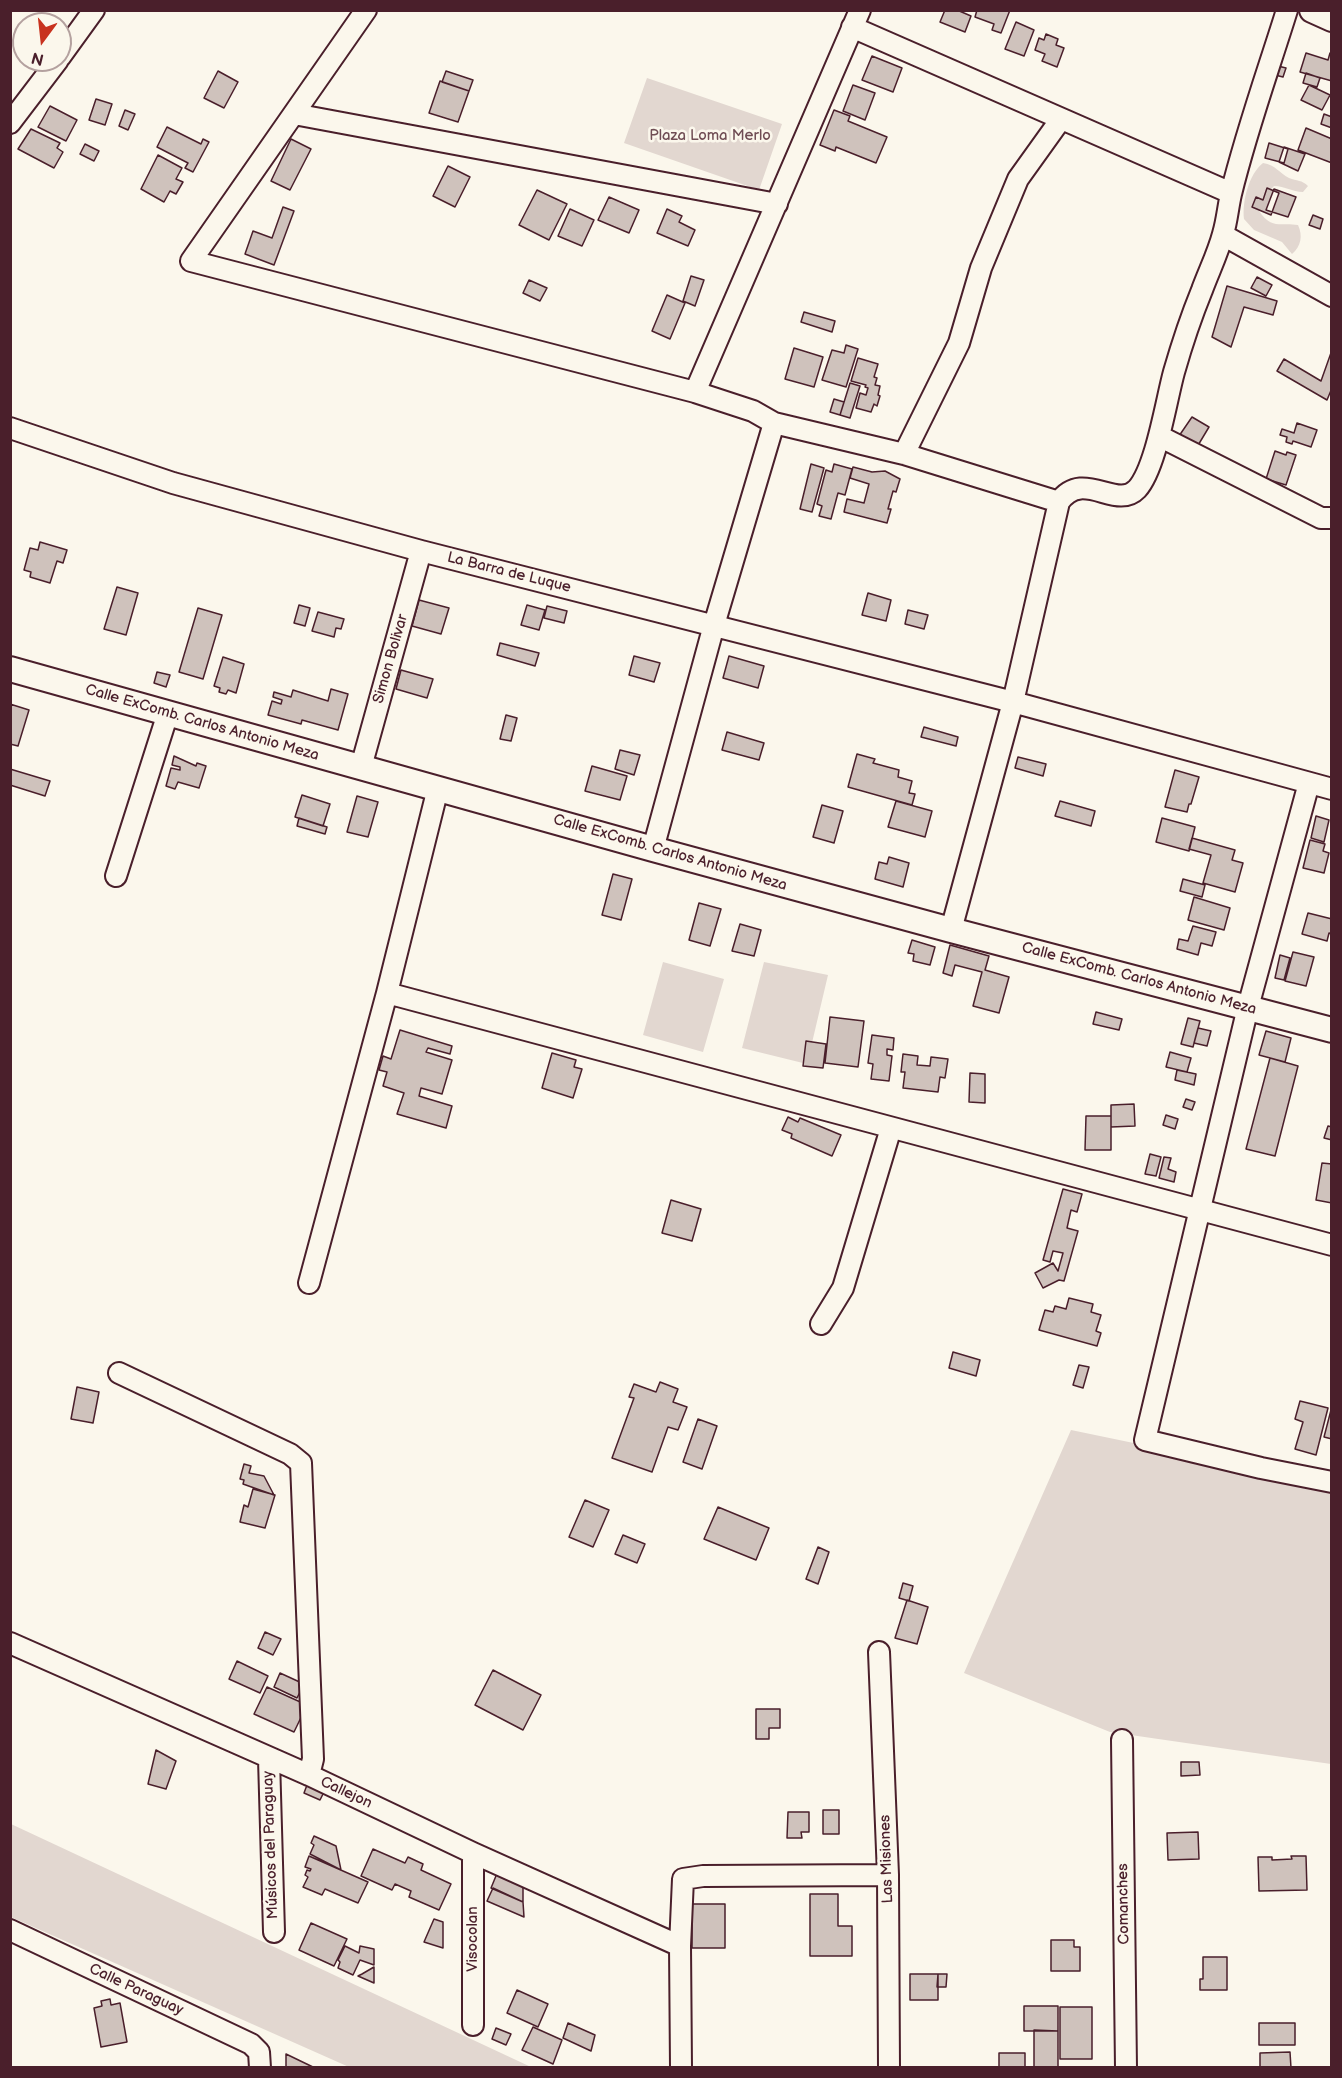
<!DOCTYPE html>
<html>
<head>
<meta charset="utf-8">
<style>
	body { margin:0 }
	#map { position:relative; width:1342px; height:2078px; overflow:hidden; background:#fbf7ec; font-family:"Balsamiq Sans",sans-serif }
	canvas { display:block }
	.frame { position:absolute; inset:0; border:12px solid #4a1f2b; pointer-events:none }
	.north { position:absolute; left:12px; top:12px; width:60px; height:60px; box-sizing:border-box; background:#fbf7ec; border:2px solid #b4a19f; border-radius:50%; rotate:195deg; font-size:16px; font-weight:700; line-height:24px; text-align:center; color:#4a1f2b }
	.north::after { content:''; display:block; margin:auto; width:21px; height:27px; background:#c8321e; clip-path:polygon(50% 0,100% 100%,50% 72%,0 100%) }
</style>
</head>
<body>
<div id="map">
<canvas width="1342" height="2078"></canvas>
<div class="frame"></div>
<div class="north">N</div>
</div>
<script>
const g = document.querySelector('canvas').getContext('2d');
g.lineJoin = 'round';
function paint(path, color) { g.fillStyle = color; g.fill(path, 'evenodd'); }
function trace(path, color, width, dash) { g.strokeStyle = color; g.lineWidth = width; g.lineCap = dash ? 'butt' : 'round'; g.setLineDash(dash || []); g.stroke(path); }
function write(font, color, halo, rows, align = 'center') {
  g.font = font + ' "Balsamiq Sans",sans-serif'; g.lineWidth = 5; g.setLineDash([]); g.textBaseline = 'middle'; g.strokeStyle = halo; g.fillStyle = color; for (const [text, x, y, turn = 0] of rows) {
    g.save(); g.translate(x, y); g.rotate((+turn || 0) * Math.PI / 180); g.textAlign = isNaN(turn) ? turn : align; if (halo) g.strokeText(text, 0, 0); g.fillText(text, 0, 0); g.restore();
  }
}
paint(new Path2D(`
	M 647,78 L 782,124 L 759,190 L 624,143 Z
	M 1263,163 C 1276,165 1279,173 1289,178 C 1297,181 1302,180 1308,186 L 1303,192 C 1292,192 1285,186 1274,186 L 1264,197 L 1259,211 C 1272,230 1280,222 1298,225 C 1303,236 1301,246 1292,254 L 1282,242 L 1254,230 L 1244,219 C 1242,201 1249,174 1263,163 Z
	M 663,962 L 724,979 L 703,1052 L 643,1035 Z
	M 764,962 L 828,975 L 807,1064 L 742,1048 Z
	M 1071,1430 L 1331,1484 L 1331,1764 L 1110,1732 L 964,1673 Z
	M 10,1824 L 11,1824 L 531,2067 L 349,2067 L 11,1917 Z`), '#e2d7d0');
const building = new Path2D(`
	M 945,10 L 957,10 L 971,16 L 965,32 L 940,22 Z
	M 977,10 L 1010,10 L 1001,33 L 992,30 L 994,24 L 975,17 Z
	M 1016,22 L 1034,30 L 1024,56 L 1005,49 Z
	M 1046,34 L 1058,39 L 1056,45 L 1064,48 L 1057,67 L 1042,61 L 1045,54 L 1035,50 L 1039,38 L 1044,40 Z
	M 1306,53 L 1328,60 L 1330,53 L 1332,54 L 1332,81 L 1300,72 Z
	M 872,56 L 902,68 L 893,92 L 862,80 Z
	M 1278,66 L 1286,68 L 1283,77 L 1275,75 Z
	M 218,71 L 238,82 L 224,108 L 204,98 Z
	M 446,71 L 473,80 L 469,91 L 442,82 Z
	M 1306,73 L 1320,78 L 1317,87 L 1303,83 Z
	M 440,81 L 469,91 L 458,122 L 429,113 Z
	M 853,85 L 875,93 L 865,120 L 843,111 Z
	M 1309,85 L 1330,95 L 1322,110 L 1301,100 Z
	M 96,99 L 112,104 L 105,125 L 89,120 Z
	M 50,106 L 77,120 L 66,141 L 38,127 Z
	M 125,110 L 135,114 L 128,130 L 119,126 Z
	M 834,110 L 850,116 L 848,121 L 887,137 L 876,163 L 836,147 L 835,151 L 820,145 Z
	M 1324,114 L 1332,117 L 1332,128 L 1321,124 Z
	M 167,127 L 201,144 L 203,139 L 209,142 L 193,172 L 185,168 L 188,163 L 157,147 Z
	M 1306,128 L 1332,139 L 1332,163 L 1298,150 Z
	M 31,129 L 60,143 L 57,148 L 63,152 L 54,168 L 18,149 Z
	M 291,139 L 311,149 L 290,190 L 271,181 Z
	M 1269,143 L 1288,149 L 1284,163 L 1265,158 Z
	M 85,144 L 99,151 L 94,161 L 80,154 Z
	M 1284,147 L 1305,154 L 1298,171 L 1279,162 Z
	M 158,155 L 182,168 L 176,179 L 183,182 L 176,194 L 170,191 L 164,202 L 141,189 Z
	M 448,166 L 470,177 L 455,207 L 433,196 Z
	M 1267,188 L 1279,193 L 1271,215 L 1252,207 L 1256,197 L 1263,200 Z
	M 1274,189 L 1296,197 L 1288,217 L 1266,210 Z
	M 537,190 L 567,204 L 549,240 L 519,225 Z
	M 609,197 L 639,210 L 629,233 L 598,220 Z
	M 283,207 L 294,211 L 274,265 L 245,254 L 253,231 L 272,238 Z
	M 570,209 L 594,220 L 582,246 L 558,236 Z
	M 667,209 L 682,216 L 679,222 L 695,230 L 688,246 L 657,233 Z
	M 1313,215 L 1323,219 L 1320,229 L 1309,225 Z
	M 691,276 L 704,280 L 695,306 L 683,301 Z
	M 1257,277 L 1272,285 L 1266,296 L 1251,288 Z
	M 529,280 L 547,288 L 540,301 L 523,293 Z
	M 1227,286 L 1277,301 L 1273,315 L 1244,307 L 1231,347 L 1212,337 Z
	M 667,295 L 685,303 L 670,339 L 652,331 Z
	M 804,312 L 835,321 L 832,332 L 801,322 Z
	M 846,345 L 858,349 L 846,387 L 822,380 L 832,350 L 844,353 Z
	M 794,348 L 823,357 L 814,387 L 785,379 Z
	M 1332,350 L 1332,388 L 1327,400 L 1277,371 L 1284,359 L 1321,381 Z
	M 858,358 L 878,364 L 874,377 L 877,378 L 875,385 L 880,386 L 878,395 L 880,396 L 877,406 L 874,404 L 871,412 L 856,408 L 860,393 L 866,395 L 868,388 L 865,387 L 866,385 L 851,381 Z
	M 850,383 L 860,386 L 850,418 L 840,415 Z
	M 834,399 L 844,402 L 840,415 L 830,412 Z
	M 1192,417 L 1209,427 L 1197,447 L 1179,436 Z
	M 1297,423 L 1317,430 L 1311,447 L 1293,441 L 1292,444 L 1286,442 L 1287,437 L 1280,435 L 1282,429 L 1294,433 Z
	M 1275,451 L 1286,455 L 1287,452 L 1296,455 L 1286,485 L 1266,479 Z
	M 811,464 L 824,468 L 812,512 L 800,509 Z
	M 834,464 L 852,469 L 845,495 L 838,493 L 831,519 L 819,516 L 822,506 L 817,504 L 826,470 L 832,472 Z
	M 853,467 L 872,472 L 885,471 L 900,479 L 896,492 L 893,491 L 888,509 L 891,509 L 887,523 L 844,512 L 847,499 L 864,503 L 869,484 L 850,478 Z
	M 40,542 L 67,550 L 63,563 L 57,561 L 50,583 L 30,577 L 31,572 L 24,570 L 30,548 L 38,550 Z
	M 117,587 L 138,593 L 126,635 L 104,629 Z
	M 868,593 L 891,600 L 886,621 L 862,615 Z
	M 419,600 L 449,608 L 441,634 L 412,626 Z
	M 299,605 L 310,608 L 305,626 L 294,623 Z
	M 527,605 L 545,610 L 539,630 L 521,625 Z
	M 547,606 L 567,611 L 564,623 L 544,618 Z
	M 198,608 L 222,615 L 203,679 L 179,672 Z
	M 908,610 L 928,615 L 924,629 L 905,624 Z
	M 318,612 L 344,619 L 341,629 L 336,628 L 334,637 L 312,631 Z
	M 500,643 L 539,653 L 535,666 L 497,655 Z
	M 634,656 L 660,663 L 654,682 L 629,675 Z
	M 729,656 L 764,666 L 758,688 L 723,678 Z
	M 223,657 L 244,664 L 236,693 L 228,690 L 226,694 L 219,692 L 220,688 L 214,686 Z
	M 401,670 L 433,679 L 427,698 L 396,689 Z
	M 157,672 L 170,675 L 166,687 L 154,683 Z
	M 331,689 L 348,694 L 338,730 L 302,720 L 301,724 L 268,715 L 272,701 L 281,704 L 282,700 L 273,697 L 274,692 L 291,697 L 293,690 L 328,701 Z
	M 10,704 L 29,710 L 18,746 L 10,744 Z
	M 506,715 L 517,718 L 511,741 L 500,739 Z
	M 924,727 L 958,737 L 956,746 L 921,737 Z
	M 727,732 L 764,743 L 759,760 L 722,750 Z
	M 620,750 L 640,755 L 634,775 L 615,769 Z
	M 857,754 L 875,759 L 873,763 L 899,770 L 898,777 L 912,781 L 909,793 L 915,794 L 912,805 L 848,787 Z
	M 174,756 L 196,766 L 197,763 L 206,766 L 199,788 L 178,782 L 175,789 L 166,786 L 171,768 L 180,770 L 180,767 L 172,765 Z
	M 1018,757 L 1046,764 L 1043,776 L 1015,768 Z
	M 592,766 L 627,776 L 620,800 L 585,791 Z
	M 10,769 L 50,781 L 45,796 L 10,785 Z
	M 1175,770 L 1199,777 L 1191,804 L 1189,804 L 1187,812 L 1165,807 Z
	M 302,795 L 330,804 L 323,826 L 295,817 Z
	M 357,796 L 378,802 L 368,837 L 347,832 Z
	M 896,801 L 932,811 L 925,837 L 888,827 Z
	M 1060,801 L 1095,811 L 1091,826 L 1055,816 Z
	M 822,805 L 843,811 L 834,843 L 813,837 Z
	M 1316,816 L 1329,820 L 1324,842 L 1311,838 Z
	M 299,818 L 327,827 L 325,834 L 297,826 Z
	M 1162,818 L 1195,827 L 1189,851 L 1156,842 Z
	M 1192,838 L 1235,850 L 1232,860 L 1243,863 L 1235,892 L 1203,883 L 1211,855 L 1189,849 Z
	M 1310,840 L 1325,844 L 1323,851 L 1329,853 L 1324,873 L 1303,868 Z
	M 889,857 L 909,863 L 903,887 L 875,879 L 879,862 L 887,864 Z
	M 613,874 L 632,879 L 621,920 L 602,915 Z
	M 1183,879 L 1205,885 L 1202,897 L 1180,891 Z
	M 1194,897 L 1230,908 L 1224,930 L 1188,920 Z
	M 699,903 L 721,909 L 710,946 L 689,940 Z
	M 1308,913 L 1332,919 L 1332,934 L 1329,933 L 1327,941 L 1302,934 Z
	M 740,924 L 761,930 L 754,956 L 732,951 Z
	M 1193,926 L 1216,932 L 1212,946 L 1201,943 L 1198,955 L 1177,949 L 1179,939 L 1188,941 Z
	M 912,940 L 935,947 L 930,965 L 913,961 L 914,954 L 908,953 Z
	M 950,945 L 989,956 L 985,970 L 1009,977 L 999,1013 L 973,1006 L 982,972 L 955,965 L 952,976 L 943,973 Z
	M 1293,952 L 1314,957 L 1306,986 L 1285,981 Z
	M 1280,955 L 1290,958 L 1284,980 L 1275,978 Z
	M 1096,1012 L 1122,1019 L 1119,1030 L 1093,1024 Z
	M 830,1017 L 864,1021 L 858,1067 L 825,1063 Z
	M 1188,1018 L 1200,1021 L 1193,1047 L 1181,1044 Z
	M 1198,1028 L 1211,1031 L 1207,1046 L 1194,1043 Z
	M 400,1030 L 452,1046 L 450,1054 L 428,1048 L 426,1052 L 452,1060 L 442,1094 L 421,1088 L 419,1096 L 452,1106 L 446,1128 L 397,1114 L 404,1093 L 383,1086 L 387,1072 L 379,1070 L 383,1056 L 391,1059 Z
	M 1266,1031 L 1291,1038 L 1285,1062 L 1259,1055 Z
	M 872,1035 L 894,1038 L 893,1050 L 887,1049 L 887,1055 L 892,1056 L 889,1081 L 871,1079 L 873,1064 L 868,1063 Z
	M 806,1041 L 826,1044 L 823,1068 L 803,1066 Z
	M 1170,1052 L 1191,1058 L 1187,1072 L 1166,1067 Z
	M 552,1053 L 576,1060 L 574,1067 L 582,1069 L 573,1098 L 542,1088 Z
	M 903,1054 L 918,1056 L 917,1065 L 930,1066 L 931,1057 L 948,1059 L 945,1078 L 940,1077 L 938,1092 L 903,1088 L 905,1072 L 901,1072 Z
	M 1270,1058 L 1298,1066 L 1275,1156 L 1246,1149 Z
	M 1177,1070 L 1196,1074 L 1194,1085 L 1175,1080 Z
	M 970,1073 L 985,1074 L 985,1103 L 969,1102 Z
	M 1186,1099 L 1195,1102 L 1192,1110 L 1183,1107 Z
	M 1134,1104 L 1135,1126 L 1111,1127 L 1111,1105 Z
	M 1166,1115 L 1178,1119 L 1175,1129 L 1163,1125 Z
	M 1086,1116 L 1111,1116 L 1111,1150 L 1085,1150 Z
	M 788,1117 L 798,1122 L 800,1118 L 841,1135 L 832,1156 L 791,1138 L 792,1134 L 782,1130 Z
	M 1328,1126 L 1332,1127 L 1332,1140 L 1324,1138 Z
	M 1150,1154 L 1161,1157 L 1156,1176 L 1145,1174 Z
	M 1164,1157 L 1171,1158 L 1168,1169 L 1176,1172 L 1174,1182 L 1159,1178 Z
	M 1322,1163 L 1332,1164 L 1332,1203 L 1316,1200 Z
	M 1063,1189 L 1082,1194 L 1077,1212 L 1071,1210 L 1067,1228 L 1078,1231 L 1064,1281 L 1059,1280 L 1043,1288 L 1035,1273 L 1053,1263 L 1058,1271 L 1063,1253 L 1053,1251 L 1050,1262 L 1043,1260 Z
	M 671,1200 L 701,1209 L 692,1241 L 662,1233 Z
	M 1069,1298 L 1093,1304 L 1091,1312 L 1101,1315 L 1096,1331 L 1101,1333 L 1097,1346 L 1039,1330 L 1045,1310 L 1053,1312 L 1055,1306 L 1066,1309 Z
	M 953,1352 L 980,1360 L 976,1376 L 949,1368 Z
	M 1079,1365 L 1089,1367 L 1083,1388 L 1073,1385 Z
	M 660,1382 L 678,1389 L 673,1402 L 687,1407 L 678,1430 L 668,1427 L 652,1472 L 612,1458 L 634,1398 L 629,1397 L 634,1384 L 656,1392 Z
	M 77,1387 L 99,1392 L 93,1423 L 71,1419 Z
	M 1300,1401 L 1328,1408 L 1316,1455 L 1295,1449 L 1303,1422 L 1295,1419 Z
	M 1331,1410 L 1332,1410 L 1332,1439 L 1324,1437 Z
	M 698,1419 L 717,1426 L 702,1469 L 683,1462 Z
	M 244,1464 L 251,1466 L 249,1473 L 264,1476 L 274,1495 L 243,1484 L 244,1480 L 240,1479 Z
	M 253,1489 L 275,1495 L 265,1528 L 240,1522 L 244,1505 L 248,1507 Z
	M 585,1500 L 609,1510 L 593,1547 L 569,1537 Z
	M 718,1507 L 769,1528 L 756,1560 L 704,1539 Z
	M 623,1535 L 645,1544 L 637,1563 L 615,1554 Z
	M 818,1547 L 829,1552 L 818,1584 L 806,1579 Z
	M 903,1583 L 913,1586 L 909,1601 L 899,1598 Z
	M 907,1600 L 928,1607 L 917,1644 L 895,1638 Z
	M 265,1632 L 281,1639 L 273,1655 L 258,1648 Z
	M 237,1661 L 268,1676 L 260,1693 L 229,1679 Z
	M 493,1670 L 541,1695 L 523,1730 L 475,1705 Z
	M 280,1673 L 304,1684 L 297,1698 L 274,1687 Z
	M 267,1687 L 307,1705 L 294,1732 L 254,1714 Z
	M 756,1709 L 780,1709 L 780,1728 L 769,1728 L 769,1739 L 756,1739 Z
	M 156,1750 L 176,1761 L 166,1789 L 148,1784 Z
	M 1181,1762 L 1199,1762 L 1200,1775 L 1181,1776 Z
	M 307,1785 L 324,1792 L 320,1800 L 304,1793 Z
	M 823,1810 L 839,1810 L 839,1834 L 823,1834 Z
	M 788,1812 L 809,1812 L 809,1832 L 801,1832 L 802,1838 L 787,1838 Z
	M 1198,1832 L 1199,1859 L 1168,1860 L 1167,1833 Z
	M 314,1836 L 336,1846 L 341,1870 L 310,1854 L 314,1845 L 311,1843 Z
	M 373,1849 L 405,1863 L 408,1857 L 423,1864 L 421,1870 L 451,1884 L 439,1910 L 409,1897 L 411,1891 L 395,1884 L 392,1890 L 361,1876 Z
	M 309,1856 L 368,1882 L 358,1903 L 325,1889 L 322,1895 L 303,1887 L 308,1877 L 305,1875 L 307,1870 L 310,1871 L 311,1869 L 305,1867 Z
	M 1291,1856 L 1306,1856 L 1307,1890 L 1259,1891 L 1258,1857 L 1272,1857 L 1272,1860 L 1292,1859 Z
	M 498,1871 L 523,1880 L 523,1902 L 491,1888 Z
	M 493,1888 L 523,1902 L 524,1917 L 487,1901 Z
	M 810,1894 L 838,1894 L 838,1926 L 852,1926 L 852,1956 L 810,1956 Z
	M 692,1904 L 725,1904 L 725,1948 L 692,1948 Z
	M 434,1919 L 443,1922 L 443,1948 L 424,1942 Z
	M 311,1923 L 347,1939 L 334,1966 L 299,1950 Z
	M 1051,1940 L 1074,1940 L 1074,1947 L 1080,1947 L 1080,1971 L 1051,1971 Z
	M 345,1946 L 359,1953 L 360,1946 L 374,1949 L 374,1965 L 360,1960 L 353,1975 L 338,1968 L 340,1962 L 338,1960 Z
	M 1203,1957 L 1227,1957 L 1227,1990 L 1200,1990 L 1200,1979 L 1203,1979 Z
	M 374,1967 L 374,1983 L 358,1976 L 362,1974 Z
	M 910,1974 L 938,1974 L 938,2000 L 910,2000 Z
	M 938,1974 L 947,1974 L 946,1987 L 937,1987 Z
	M 517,1990 L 548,2004 L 538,2027 L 507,2013 Z
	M 110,1999 L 111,2005 L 120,2003 L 127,2042 L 101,2047 L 94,2008 L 102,2006 L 101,2001 Z
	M 1024,2006 L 1058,2006 L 1058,2031 L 1024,2031 Z
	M 1060,2007 L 1092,2007 L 1092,2059 L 1060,2059 Z
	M 568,2023 L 595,2035 L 591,2051 L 563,2038 Z
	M 1259,2023 L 1295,2023 L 1295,2045 L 1259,2045 Z
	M 533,2027 L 562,2040 L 553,2064 L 522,2050 Z
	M 496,2028 L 511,2034 L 506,2045 L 492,2039 Z
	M 1034,2030 L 1058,2031 L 1058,2067 L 1034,2067 Z
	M 1290,2052 L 1291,2068 L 1260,2068 L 1260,2053 Z
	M 999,2053 L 1025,2053 L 1025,2068 L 999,2068 Z
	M 286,2054 L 315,2068 L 286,2068 Z`);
paint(building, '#cfc2bc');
trace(building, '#4a1f2b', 1.5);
const minor = new Path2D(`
	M 366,10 L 191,261 L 695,392 L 753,411 L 774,423 L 904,454 L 1059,502
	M 852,27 L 1231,193
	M 60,57 L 94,10
	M 294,114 L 777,204
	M 10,123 L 58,60
	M 1223,235 L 1332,296
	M 695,392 L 860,10
	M 10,428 L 173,483 L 421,551 L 1013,702 L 1332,789
	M 1159,436 L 1321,518 L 1332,518
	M 904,454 L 959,343 L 981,268 L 1018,179 L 1061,119
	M 361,767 L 421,551
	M 1309,783 L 1248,1007 L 1145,1440 L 1261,1468 L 1332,1482
	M 653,849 L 714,625 L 774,423
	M 116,876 L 168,713
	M 951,930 L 1013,702 L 1059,502 C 1083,468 1116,511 1137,489 C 1156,468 1166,401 1174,372 C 1182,344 1191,317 1202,290 C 1209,271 1218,253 1223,234 C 1227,221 1228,207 1231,194 C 1246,132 1268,71 1287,10
	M 387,993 L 1332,1245
	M 309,1283 L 387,993 L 438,788
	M 821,1324 L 843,1288 L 891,1128
	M 119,1373 L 290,1454 L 301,1463 L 313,1759 L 309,1775
	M 10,1643 L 309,1775 L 473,1853 L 680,1946
	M 879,1652 L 888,1875 L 889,2068
	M 1122,1740 L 1126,2068
	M 269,1759 L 274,1932
	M 10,1930 L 251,2044 L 259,2052 L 260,2068
	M 473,2025 L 473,1853
	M 681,2068 L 680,1946 L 683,1879 L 703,1876 L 888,1875`);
const tertiary = new Path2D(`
	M 1312,10 L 1332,19
	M 10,669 L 653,849 L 951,930 L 1332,1030`);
trace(minor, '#4a1f2b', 24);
trace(tertiary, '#4a1f2b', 28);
trace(minor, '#fbf7ec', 20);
trace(tertiary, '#fbf7ec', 24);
write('15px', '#704d54', '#fbf7ec', [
	["Plaza Loma Merlo",710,136]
]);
write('15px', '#4a1f2b', '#fbf7ec', [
	["La Barra de Luque",509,573,14],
	["Simon Bolivar",391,659,-74],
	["Calle ExComb. Carlos Antonio Meza",202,723,16],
	["Calle ExComb. Carlos Antonio Meza",670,853,16],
	["Calle ExComb. Carlos Antonio Meza",1139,979,15],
	["Callejon",346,1793,25],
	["Músicos del Paraguay",271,1845,-92],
	["Las Misiones",887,1859,-92],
	["Comanches",1124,1904,-91],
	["Visocolan",473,1939,-90],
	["Calle Paraguay",136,1990,25]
]);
</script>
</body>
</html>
